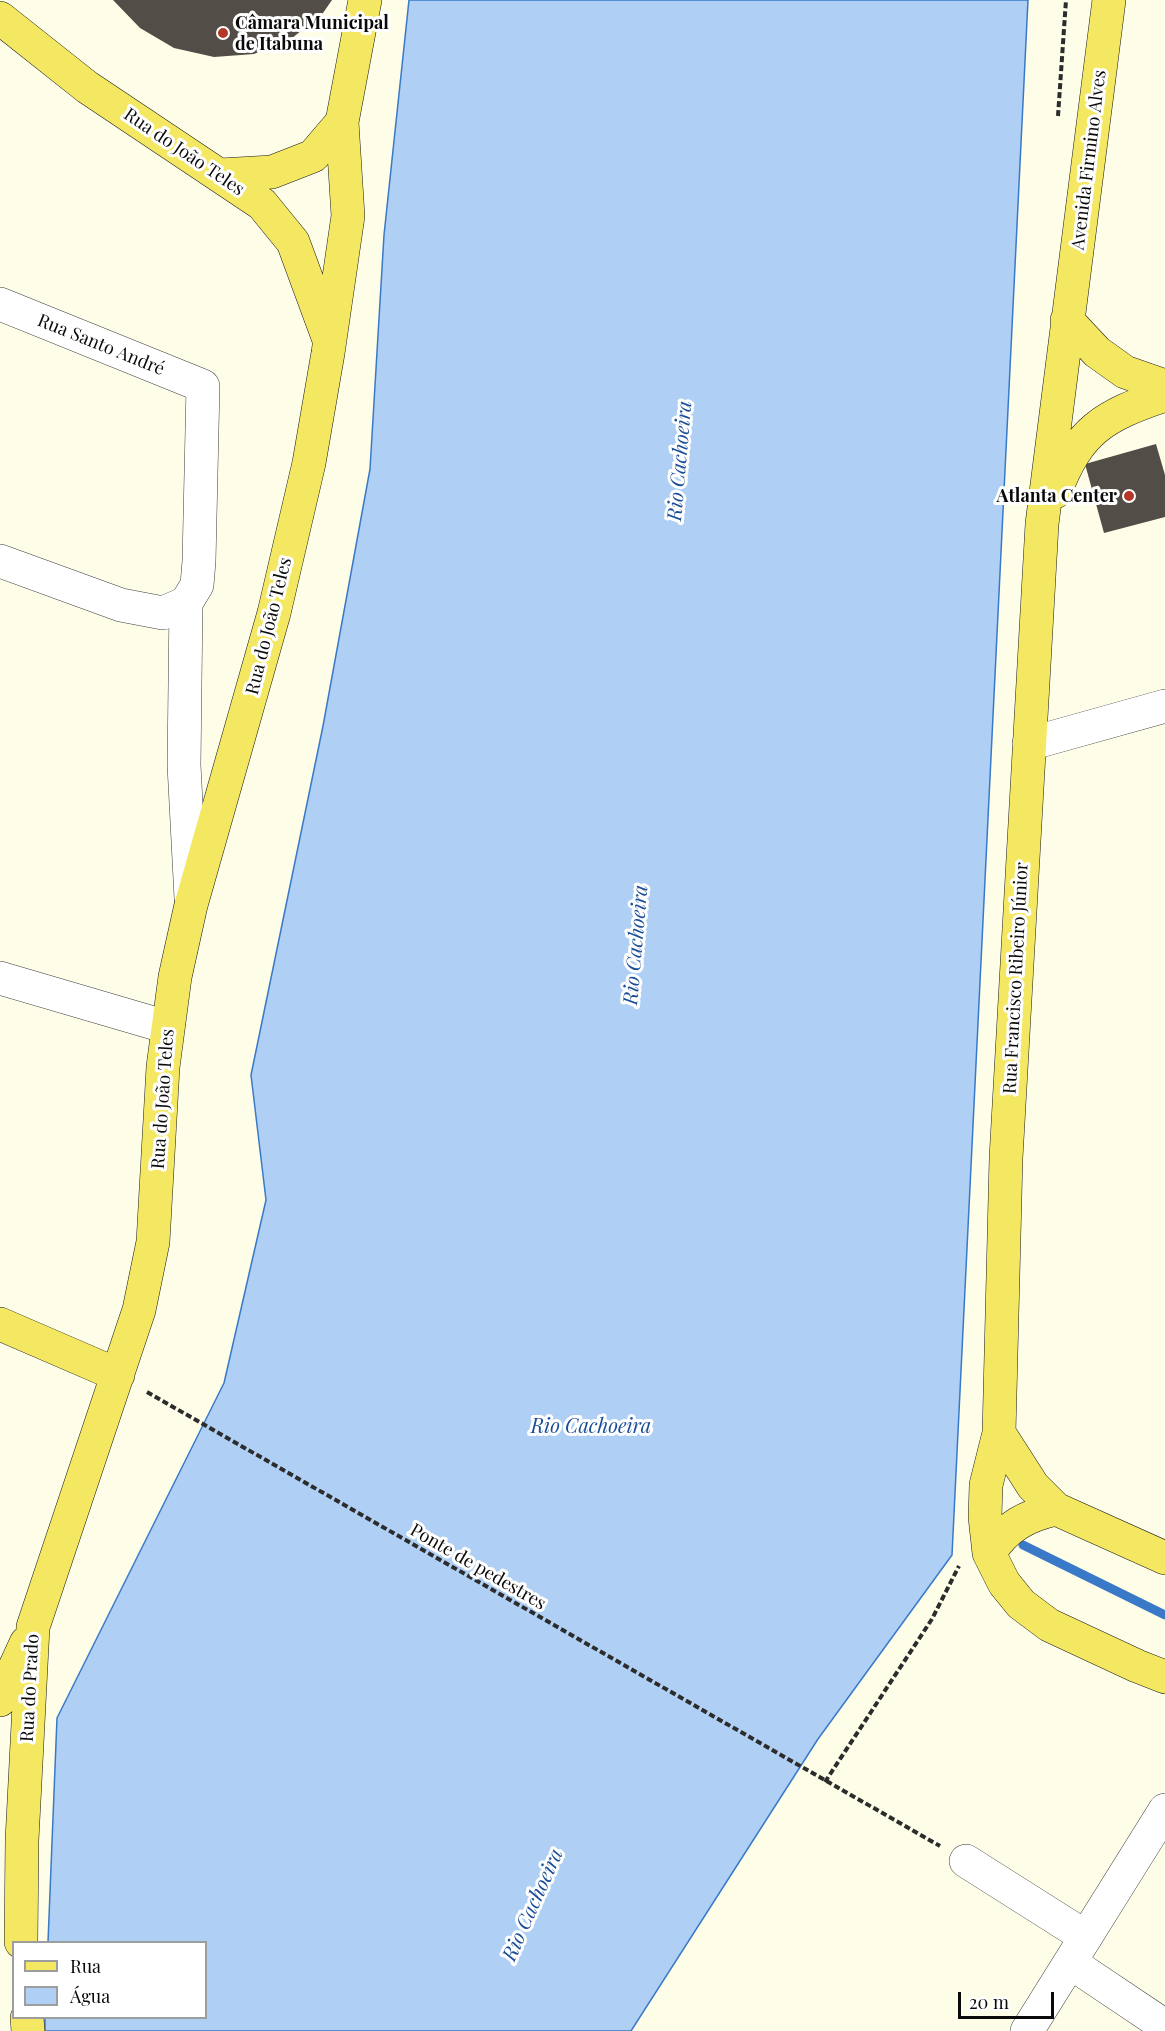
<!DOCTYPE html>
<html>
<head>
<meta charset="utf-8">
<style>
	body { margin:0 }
	#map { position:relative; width:1165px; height:2031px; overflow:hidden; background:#fefde8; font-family:"Playfair Display",serif }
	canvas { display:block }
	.legend { position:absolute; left:12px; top:1941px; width:195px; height:78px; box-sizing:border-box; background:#fff; border:2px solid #9d9d9d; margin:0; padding:8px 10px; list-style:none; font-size:18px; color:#0a0a0a }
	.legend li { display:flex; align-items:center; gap:12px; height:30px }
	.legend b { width:30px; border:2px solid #9d9d9d }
	.scale { position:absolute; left:958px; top:1992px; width:96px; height:27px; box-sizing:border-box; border:3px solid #0a0a0a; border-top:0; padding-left:8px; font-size:18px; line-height:21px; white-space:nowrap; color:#0a0a0a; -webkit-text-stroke:4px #fff; paint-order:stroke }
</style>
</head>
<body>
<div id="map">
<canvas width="1165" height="2031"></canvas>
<ul class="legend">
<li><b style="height:8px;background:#f4e762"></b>Rua</li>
<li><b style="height:16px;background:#afd0f4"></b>Água</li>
</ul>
<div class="scale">20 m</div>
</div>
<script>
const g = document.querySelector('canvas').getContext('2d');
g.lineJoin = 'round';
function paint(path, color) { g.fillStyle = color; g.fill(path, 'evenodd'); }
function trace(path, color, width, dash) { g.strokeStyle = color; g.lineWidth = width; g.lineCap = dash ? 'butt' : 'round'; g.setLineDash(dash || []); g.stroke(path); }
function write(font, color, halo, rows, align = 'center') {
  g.font = font + ' "Playfair Display",serif'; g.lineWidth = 6; g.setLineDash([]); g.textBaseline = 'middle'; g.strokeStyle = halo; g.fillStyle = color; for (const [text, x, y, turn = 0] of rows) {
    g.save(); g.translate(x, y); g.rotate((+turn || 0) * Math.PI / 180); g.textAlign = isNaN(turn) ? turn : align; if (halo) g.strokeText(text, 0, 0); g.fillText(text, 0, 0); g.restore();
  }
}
const water = new Path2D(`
	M 409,0 L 1028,0 L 952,1555 L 818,1739 L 631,2031 L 45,2031 L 45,2018 L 206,2018 L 206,1942 L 48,1942 L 57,1718 L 224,1383 L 266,1200 L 251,1075 L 323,726 L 370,469 L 384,235 Z`);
paint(water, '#afd0f4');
trace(water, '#3979c8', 1.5);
trace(new Path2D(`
	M 1023,1545 L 1165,1615`), '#3979c8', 9);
paint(new Path2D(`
	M 113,0 L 332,0 L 323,13 L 291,39 L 254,54 L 214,57 L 174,48 L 140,28 Z
	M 1156,444 L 1165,475 L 1165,517 L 1104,533 L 1085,464 Z`), '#534d47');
const minor = new Path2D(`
	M 0,304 L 203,386 L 199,561 L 197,585 L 186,603 L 163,613 L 121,605 L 0,561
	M 186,603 L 184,765 L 191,898
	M 1029,744 L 1165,706
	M 0,978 L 167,1027
	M 966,1861 L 1086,1937
	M 1071,1963 L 1165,2026
	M 1027,2031 L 1165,1810`);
const major = new Path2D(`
	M 1109,0 L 1042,524 L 1006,1158 L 999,1433 L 986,1485 L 985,1517 L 989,1553 L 1004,1583 L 1021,1604 L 1049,1625 L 1137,1666 L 1165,1677
	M 0,18 L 87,87 L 262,204 L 293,242 L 328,337
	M 220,175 L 272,172 L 313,156 L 342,122
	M 1067,320 L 1097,352 L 1125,372 L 1165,386
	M 1055,492 C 1079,430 1103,416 1165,395
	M 0,1324 L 118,1375
	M 999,1433 L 1033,1486 L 1056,1509 L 1165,1558
	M 989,1553 C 1007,1526 1026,1516 1056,1509
	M 0,1700 L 26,1643
	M 21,1942 L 22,1840 L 33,1627 L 139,1310 L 153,1242 L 163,1067 L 175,977 L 191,905 L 274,613 L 309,463 L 328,353 L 348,216 L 342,122 L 365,0
	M 27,2018 L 28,2031`);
trace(minor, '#3d3d3d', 34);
trace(major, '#1b1b1b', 34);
trace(new Path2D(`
	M 1058,116 L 1066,0
	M 147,1392 L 940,1846
	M 825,1782 L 932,1619 L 959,1566`), '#2c2c2c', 4, [6, 3]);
trace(minor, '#fff', 33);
trace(major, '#f4e762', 33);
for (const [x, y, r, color] of [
	[223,33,6,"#b53728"],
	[1129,496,6,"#b53728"]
]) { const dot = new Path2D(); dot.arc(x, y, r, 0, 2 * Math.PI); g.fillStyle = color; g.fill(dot); trace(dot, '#fff', 2); }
write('bold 18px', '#0a0a0a', '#fff', [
	["Câmara Municipal",235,23],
	["de Itabuna",235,44],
	["Atlanta Center",1117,496,"right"]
], 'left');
write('18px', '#0a0a0a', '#fff', [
	["Rua do João Teles",184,152,34],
	["Avenida Firmino Alves",1089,160,-83],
	["Rua Santo André",101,345,22],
	["Rua do João Teles",269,626,-76],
	["Rua Francisco Ribeiro Júnior",1016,978,-87],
	["Rua do João Teles",163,1099,-86],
	["Ponte de pedestres",478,1567,30],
	["Rua do Prado",30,1688,-87]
]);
write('italic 20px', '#194d97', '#fff', [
	["Rio Cachoeira",680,461,-85],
	["Rio Cachoeira",636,945,-85],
	["Rio Cachoeira",591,1427],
	["Rio Cachoeira",533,1905,-66]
]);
</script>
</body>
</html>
